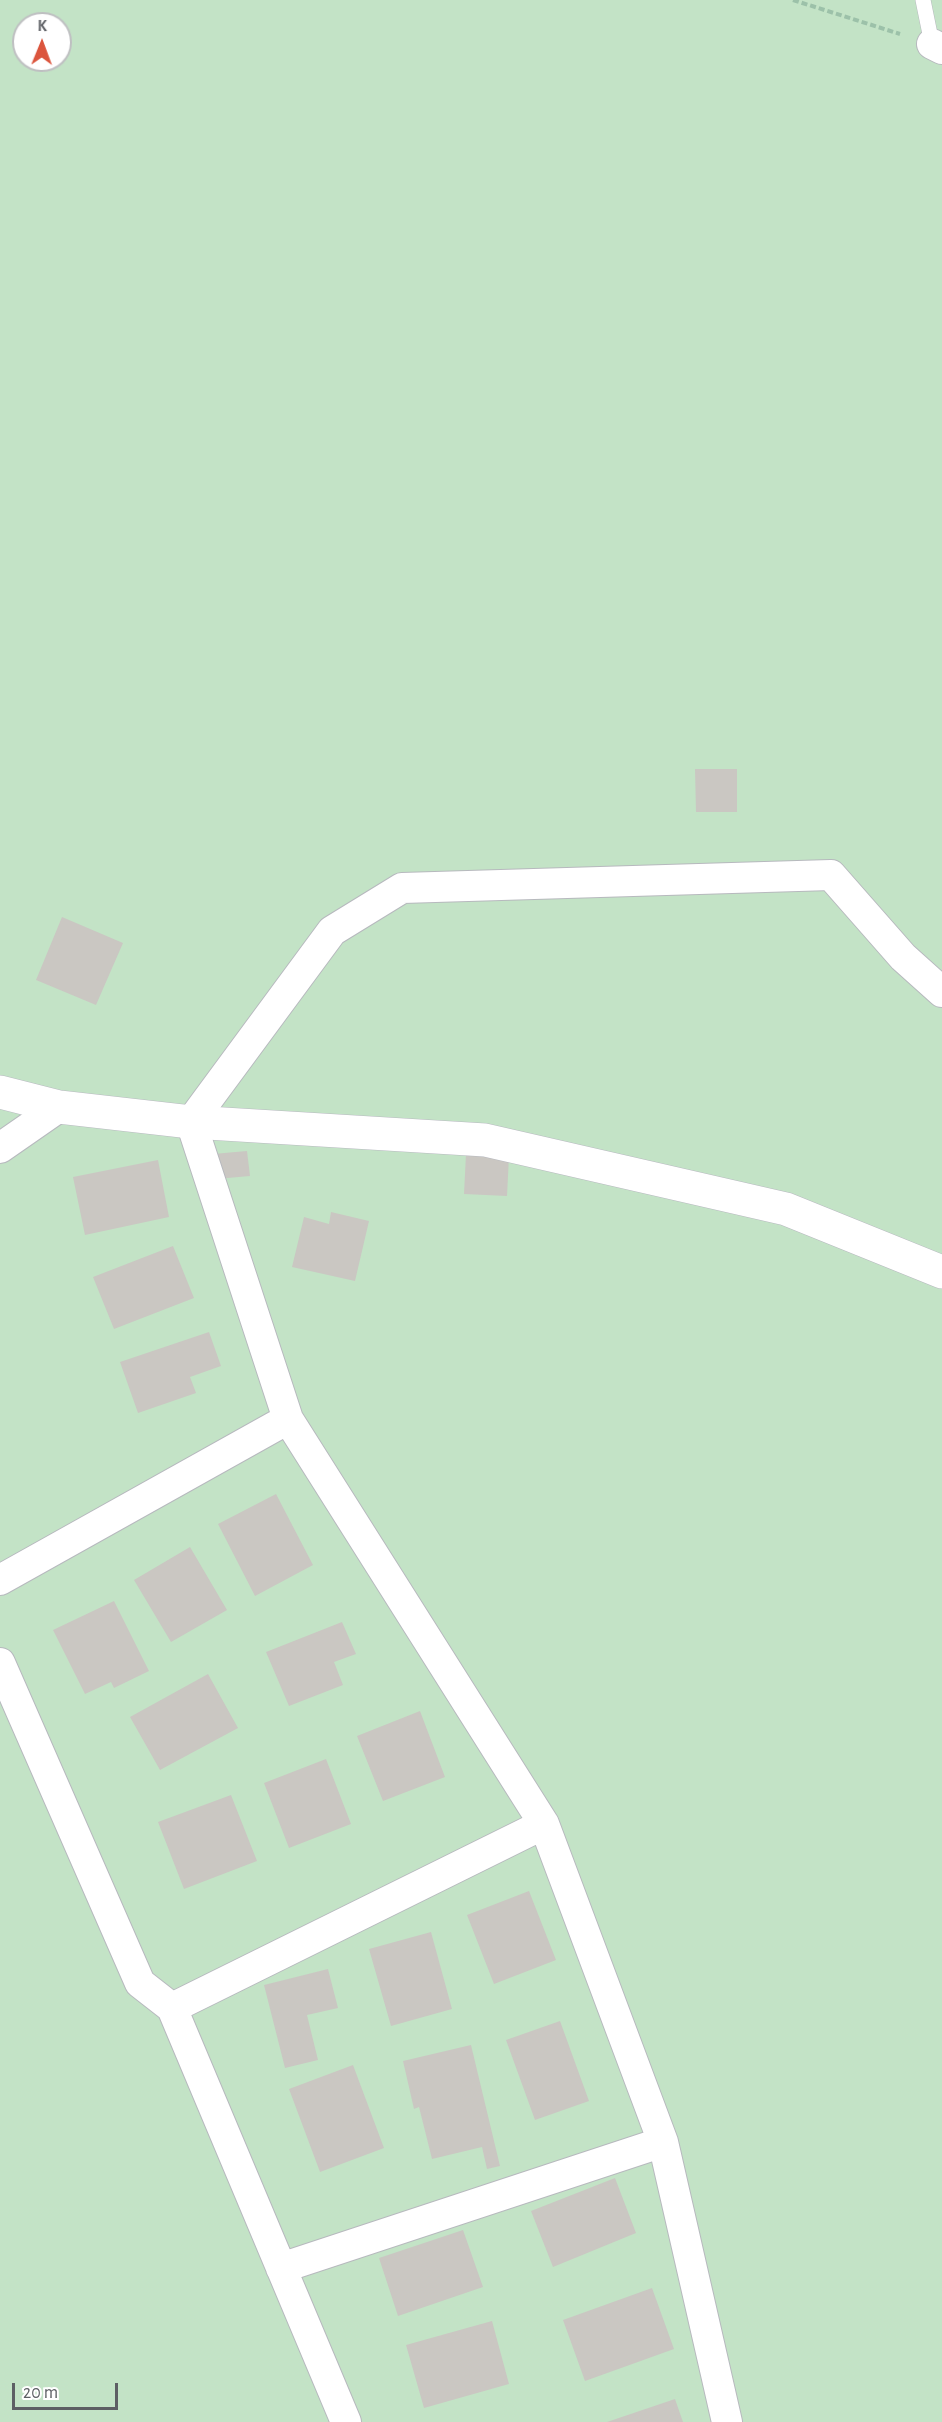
<!DOCTYPE html>
<html>
<head>
<meta charset="utf-8">
<style>
	body { margin:0 }
	#map { position:relative; width:942px; height:2422px; overflow:hidden; background:#eeede5; font-family:"Alegreya Sans",sans-serif }
	canvas { display:block }
	.north { position:absolute; left:12px; top:12px; width:60px; height:60px; box-sizing:border-box; background:#fff; border:2px solid #bebfc1; border-radius:50%; rotate:1deg; font-size:16px; font-weight:700; line-height:24px; text-align:center; color:#5d5f64 }
	.north::after { content:''; display:block; margin:auto; width:21px; height:27px; background:#db553d; clip-path:polygon(50% 0,100% 100%,50% 72%,0 100%) }
	.scale { position:absolute; left:12px; top:2383px; width:106px; height:27px; box-sizing:border-box; border:3px solid #5d5f64; border-top:0; padding-left:8px; font-size:18px; line-height:21px; white-space:nowrap; color:#5d5f64; -webkit-text-stroke:4px #fff; paint-order:stroke }
</style>
</head>
<body>
<div id="map">
<canvas width="942" height="2422"></canvas>
<div class="north">K</div>
<div class="scale">20 m</div>
</div>
<script>
const g = document.querySelector('canvas').getContext('2d');
g.lineJoin = 'round';
function paint(path, color) { g.fillStyle = color; g.fill(path, 'evenodd'); }
function trace(path, color, width, dash) { g.strokeStyle = color; g.lineWidth = width; g.lineCap = dash ? 'butt' : 'round'; g.setLineDash(dash || []); g.stroke(path); }
paint(new Path2D(`
	M 0,0 L 942,0 L 942,2422 L 0,2422 ZM 24,24 L 60,24 L 60,60 L 24,60 Z`), '#c3e3c6');
paint(new Path2D(`
	M 695,769 L 737,769 L 737,812 L 696,812 Z
	M 62,917 L 123,943 L 96,1005 L 36,980 Z
	M 247,1151 L 250,1176 L 216,1179 L 213,1154 Z
	M 466,1154 L 509,1156 L 507,1196 L 464,1194 Z
	M 158,1160 L 169,1217 L 85,1235 L 73,1177 Z
	M 331,1212 L 369,1221 L 355,1281 L 292,1267 L 304,1217 L 329,1224 Z
	M 173,1246 L 194,1298 L 114,1329 L 93,1277 Z
	M 209,1332 L 221,1366 L 190,1377 L 196,1393 L 138,1413 L 120,1362 Z
	M 276,1494 L 313,1565 L 255,1596 L 218,1524 Z
	M 190,1547 L 227,1610 L 171,1642 L 134,1580 Z
	M 114,1601 L 149,1671 L 114,1688 L 111,1682 L 85,1694 L 53,1630 Z
	M 342,1622 L 356,1654 L 334,1662 L 343,1685 L 289,1706 L 266,1652 Z
	M 208,1674 L 238,1728 L 160,1770 L 130,1717 Z
	M 420,1711 L 445,1777 L 383,1801 L 357,1736 Z
	M 326,1759 L 351,1824 L 289,1848 L 264,1783 Z
	M 231,1795 L 257,1861 L 184,1889 L 158,1822 Z
	M 529,1891 L 556,1960 L 494,1984 L 467,1915 Z
	M 431,1932 L 452,2009 L 391,2026 L 369,1949 Z
	M 328,1969 L 338,2008 L 307,2015 L 318,2060 L 285,2068 L 264,1985 Z
	M 560,2021 L 589,2101 L 535,2120 L 506,2040 Z
	M 471,2045 L 500,2166 L 487,2169 L 482,2147 L 432,2159 L 419,2107 L 414,2109 L 403,2061 Z
	M 353,2065 L 384,2148 L 320,2172 L 289,2089 Z
	M 615,2178 L 636,2233 L 553,2267 L 531,2211 Z
	M 463,2230 L 483,2287 L 398,2316 L 379,2258 Z
	M 652,2288 L 674,2349 L 585,2381 L 563,2320 Z
	M 492,2321 L 509,2384 L 424,2408 L 406,2345 Z
	M 675,2399 L 683,2422 L 607,2422 Z`), '#cac7c2');
const lane = new Path2D(`
	M 923,0 L 932,44`);
const street = new Path2D(`
	M 932,44 L 942,49
	M 0,1148 L 59,1107
	M 0,1580 L 288,1419
	M 0,1663 L 140,1983 L 172,2008 L 346,2422
	M 172,2008 L 544,1824
	M 281,2268 L 663,2142
	M 727,2422 L 663,2142 L 544,1824 L 288,1419 L 191,1122 L 332,931 L 402,888 L 831,875 L 903,957 L 942,992`);
const secondary = new Path2D(`
	M 0,1092 L 59,1107 L 191,1122 L 485,1140 L 786,1209 L 942,1272`);
trace(lane, '#b7b9be', 16);
trace(street, '#b7b9be', 32);
trace(secondary, '#b8bac0', 34);
trace(new Path2D(`
	M 793,0 L 900,34`), '#9cc1a9', 4, [6, 3]);
trace(lane, '#fff', 15);
trace(street, '#fff', 30);
trace(secondary, '#fff', 33);
</script>
</body>
</html>
